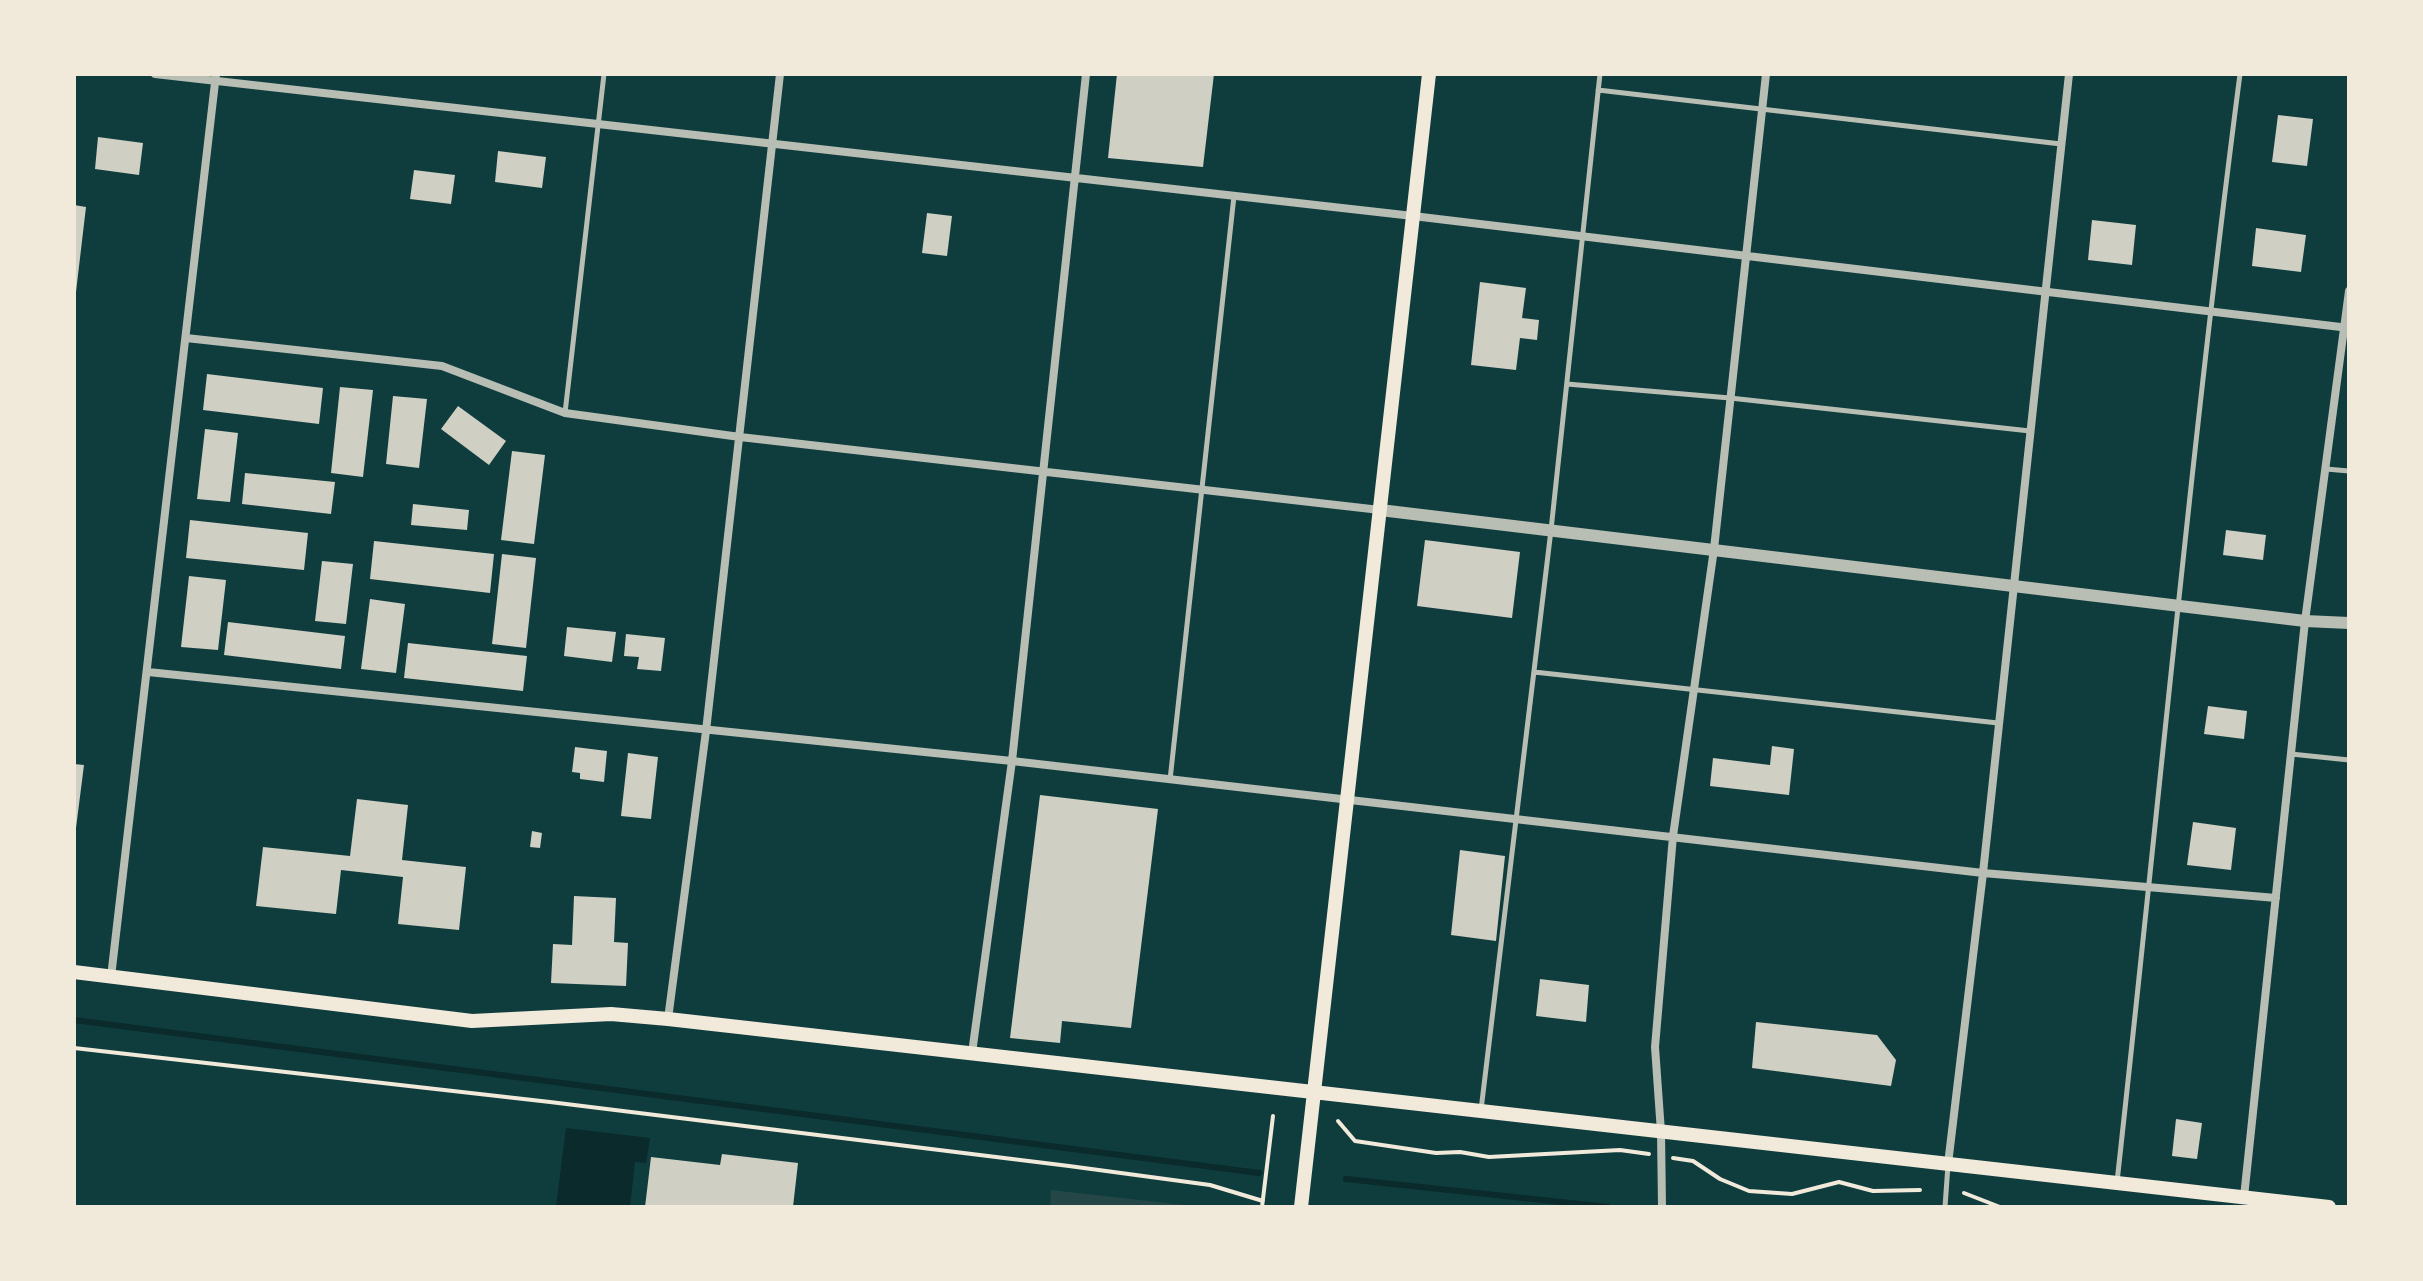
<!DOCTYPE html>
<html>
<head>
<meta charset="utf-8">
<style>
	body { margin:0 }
	#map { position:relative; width:2423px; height:1281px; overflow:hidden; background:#0f3d3e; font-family:"Alegreya Sans",sans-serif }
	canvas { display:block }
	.frame { position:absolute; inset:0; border:76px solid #f1e9da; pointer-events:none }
</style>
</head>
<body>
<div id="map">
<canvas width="2423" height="1281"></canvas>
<div class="frame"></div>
</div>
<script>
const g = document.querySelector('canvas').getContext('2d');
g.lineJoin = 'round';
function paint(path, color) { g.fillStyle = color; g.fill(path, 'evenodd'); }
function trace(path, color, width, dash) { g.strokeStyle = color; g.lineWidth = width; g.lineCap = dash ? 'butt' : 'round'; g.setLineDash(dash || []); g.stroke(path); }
paint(new Path2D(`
	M 1051,1190 L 1202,1207 L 1050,1207 Z`), '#244646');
paint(new Path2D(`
	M 566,1128 L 650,1138 L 646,1163 L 635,1162 L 630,1207 L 556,1207 Z`), '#0a2a2b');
trace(new Path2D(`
	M 74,1020 L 1259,1173
	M 1346,1179 L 1608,1207`), '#0a2a2b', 6);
paint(new Path2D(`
	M 1117,74 L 1214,74 L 1203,167 L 1108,158 Z
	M 2278,115 L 2313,119 L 2307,166 L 2272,162 Z
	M 98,137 L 143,143 L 139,175 L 95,169 Z
	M 498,151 L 546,157 L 542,188 L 495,182 Z
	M 414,170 L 455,175 L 451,204 L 410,199 Z
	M 74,205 L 86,207 L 76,292 L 74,292 Z
	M 927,213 L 952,216 L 947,256 L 922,253 Z
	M 2092,220 L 2136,225 L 2132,265 L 2088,260 Z
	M 2256,228 L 2306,235 L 2301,272 L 2252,266 Z
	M 1480,282 L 1526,288 L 1522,318 L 1539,320 L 1537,340 L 1520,338 L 1516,370 L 1471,365 Z
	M 207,374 L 323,388 L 319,424 L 203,410 Z
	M 340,387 L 373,390 L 363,477 L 331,473 Z
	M 393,396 L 427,399 L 419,468 L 386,464 Z
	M 458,406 L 506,441 L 489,465 L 441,429 Z
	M 205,429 L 238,433 L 230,502 L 197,499 Z
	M 512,451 L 545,455 L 534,544 L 501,540 Z
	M 245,473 L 335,482 L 331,514 L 242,504 Z
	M 413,504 L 469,510 L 467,530 L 411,525 Z
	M 190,520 L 308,533 L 304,570 L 186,558 Z
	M 2226,530 L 2266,535 L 2263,560 L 2223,555 Z
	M 1425,540 L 1520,552 L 1512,618 L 1417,606 Z
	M 374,541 L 494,554 L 490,593 L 370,579 Z
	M 502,554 L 536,558 L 526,648 L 492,644 Z
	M 322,561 L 353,564 L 346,624 L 315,621 Z
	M 189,576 L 226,580 L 218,650 L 181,647 Z
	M 370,599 L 405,604 L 396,673 L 361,669 Z
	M 228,622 L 345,636 L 341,669 L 224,655 Z
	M 567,627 L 616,632 L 612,662 L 564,656 Z
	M 626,634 L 665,638 L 661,671 L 637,669 L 639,657 L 624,656 Z
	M 408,643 L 527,656 L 523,691 L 404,678 Z
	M 2208,706 L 2247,711 L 2244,739 L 2204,734 Z
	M 1772,746 L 1794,749 L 1789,795 L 1710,786 L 1713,758 L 1770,765 Z
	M 575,747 L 607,751 L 604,782 L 580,779 L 580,773 L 572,772 Z
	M 628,753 L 658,757 L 651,819 L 621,816 Z
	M 74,764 L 84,765 L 76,828 L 74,828 Z
	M 1040,795 L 1158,809 L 1131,1028 L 1062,1021 L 1060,1043 L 1010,1038 Z
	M 357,799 L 408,805 L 402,860 L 466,867 L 459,930 L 398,924 L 403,877 L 341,870 L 336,914 L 256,906 L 263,847 L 350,856 Z
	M 2193,822 L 2236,828 L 2231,870 L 2187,865 Z
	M 532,831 L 542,833 L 540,848 L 530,847 Z
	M 1460,850 L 1505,856 L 1496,941 L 1451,935 Z
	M 574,896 L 616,898 L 614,942 L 628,943 L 626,986 L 551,983 L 553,944 L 572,945 Z
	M 1540,979 L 1589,985 L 1586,1022 L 1536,1016 Z
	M 1756,1022 L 1877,1035 L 1896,1060 L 1891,1086 L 1752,1068 Z
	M 2176,1119 L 2202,1123 L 2197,1159 L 2172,1156 Z
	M 722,1154 L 798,1163 L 793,1207 L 645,1207 L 651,1157 L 720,1165 Z`), '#cfcfc3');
trace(new Path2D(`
	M 74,1048 L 550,1102 L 1069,1166 L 1210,1185 L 1263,1201
	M 1338,1121 L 1355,1141 L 1436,1153 L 1460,1152 L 1489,1157 L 1620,1150 L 1649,1154
	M 1673,1158 L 1693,1161 L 1720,1179 L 1749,1191 L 1792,1194 L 1839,1182 L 1873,1191 L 1920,1190
	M 1964,1193 L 2000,1207
	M 1262,1207 L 1273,1116`), '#f1e9da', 4);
trace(new Path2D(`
	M 1598,90 L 2061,144
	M 1567,384 L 1730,398 L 2030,431
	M 565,413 L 604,74
	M 2326,469 L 2349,471
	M 1534,672 L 1998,723
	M 2291,754 L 2349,760
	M 1170,780 L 1234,196
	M 1481,1110 L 1551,530 L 1600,74
	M 2117,1182 C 2158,812 2192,442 2240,74
	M 1945,1207 L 1948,1165`), '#b8beb3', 5);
trace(new Path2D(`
	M 155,74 L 1413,216 L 2349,328
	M 186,338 L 442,366 L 565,413 L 740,437 L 1380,510
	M 148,672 L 1012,761 L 1983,873 L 2276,898
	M 111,977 L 216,74
	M 668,1019 L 706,731 L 780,74
	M 972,1053 L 1012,761 L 1086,74
	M 1948,1164 L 1983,873 L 2069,74
	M 2244,1197 L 2305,621 L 2349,291
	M 1662,1207 L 1661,1132 L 1655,1047 L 1673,836 L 1714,549 L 1766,74`), '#b8beb3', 8);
trace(new Path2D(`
	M 1380,510 L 2305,621 L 2349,623`), '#b8beb3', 12);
trace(new Path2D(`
	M 74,972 L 472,1021 L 611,1014 L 668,1019 L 2329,1207
	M 1301,1207 L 1429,74`), '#f1e9da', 14);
</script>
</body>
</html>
